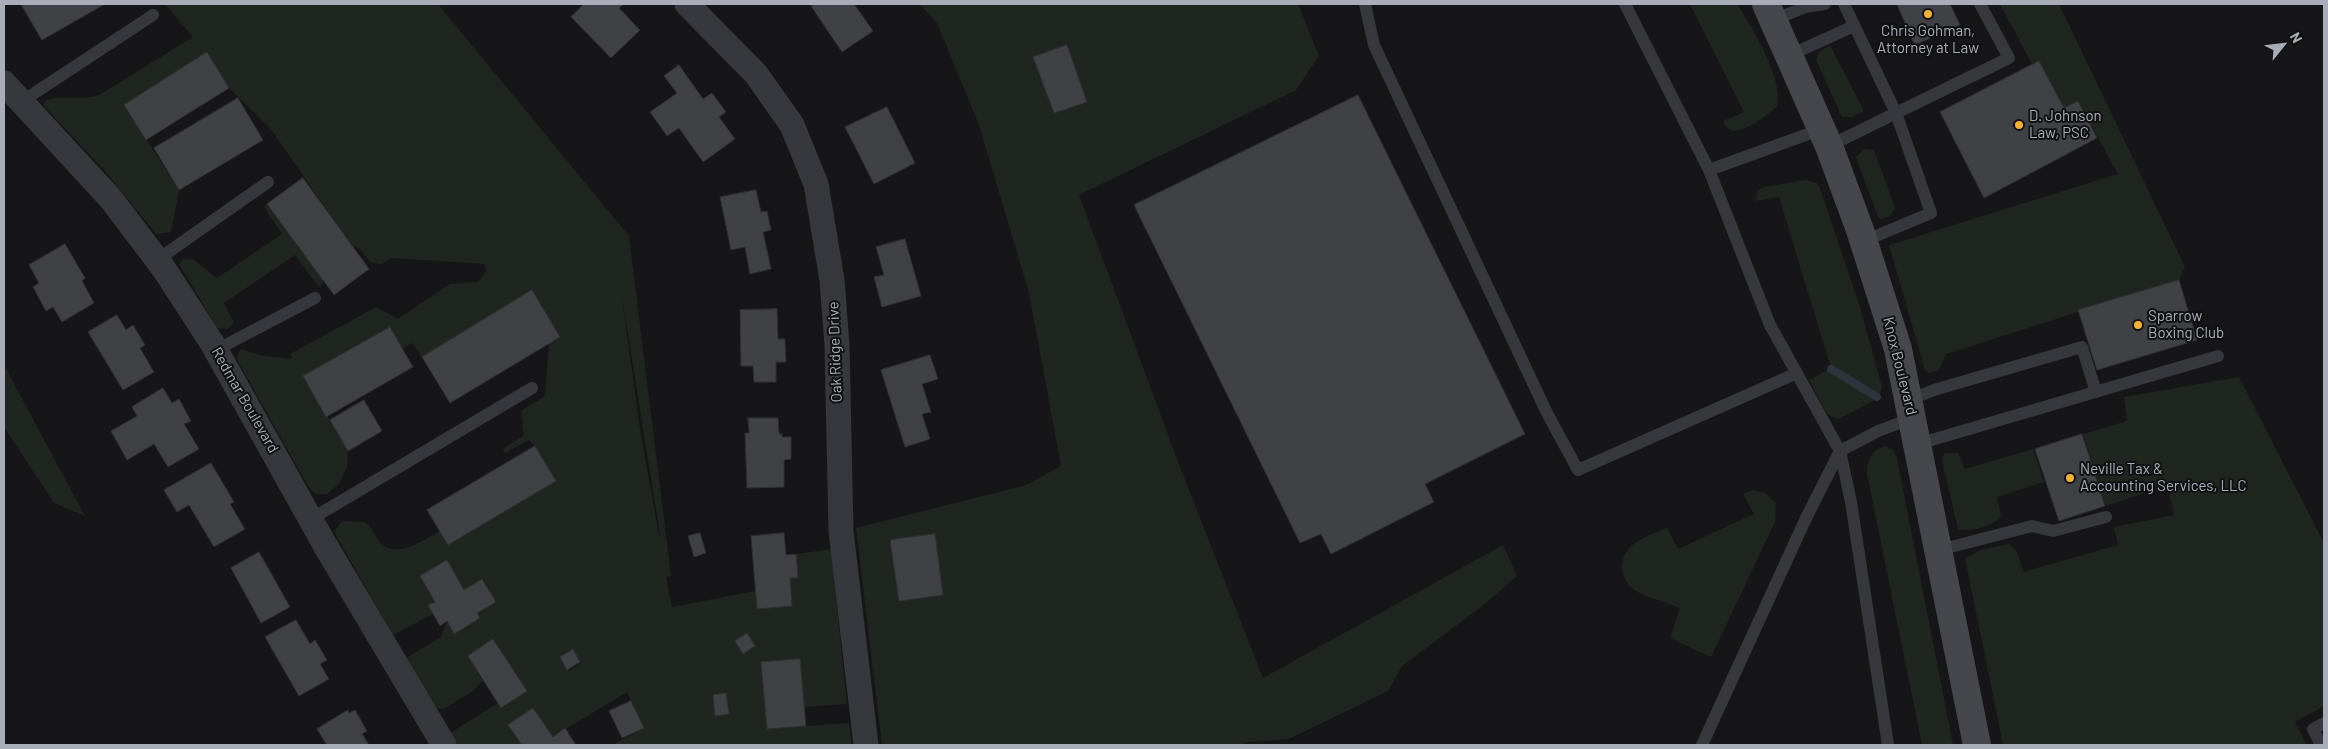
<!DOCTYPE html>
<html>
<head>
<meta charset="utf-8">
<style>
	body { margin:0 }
	#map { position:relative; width:2328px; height:749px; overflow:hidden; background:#161618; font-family:Barlow,sans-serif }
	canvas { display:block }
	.frame { position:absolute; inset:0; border:5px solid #a8adb8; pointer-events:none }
	.north { position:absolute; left:2258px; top:20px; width:50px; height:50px; -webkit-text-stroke:4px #111113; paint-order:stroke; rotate:61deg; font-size:14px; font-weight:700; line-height:20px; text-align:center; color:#a8adb8 }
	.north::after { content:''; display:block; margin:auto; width:18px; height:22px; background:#a8adb8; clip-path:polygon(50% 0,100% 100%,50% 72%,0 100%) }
</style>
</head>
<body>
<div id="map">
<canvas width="2328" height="749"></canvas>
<div class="frame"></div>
<div class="north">N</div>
</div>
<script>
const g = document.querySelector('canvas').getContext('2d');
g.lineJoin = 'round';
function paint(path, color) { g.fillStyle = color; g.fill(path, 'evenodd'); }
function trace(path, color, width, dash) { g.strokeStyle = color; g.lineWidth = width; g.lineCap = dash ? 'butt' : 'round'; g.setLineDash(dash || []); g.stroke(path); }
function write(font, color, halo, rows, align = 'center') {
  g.font = font + ' Barlow,sans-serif'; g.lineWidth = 4; g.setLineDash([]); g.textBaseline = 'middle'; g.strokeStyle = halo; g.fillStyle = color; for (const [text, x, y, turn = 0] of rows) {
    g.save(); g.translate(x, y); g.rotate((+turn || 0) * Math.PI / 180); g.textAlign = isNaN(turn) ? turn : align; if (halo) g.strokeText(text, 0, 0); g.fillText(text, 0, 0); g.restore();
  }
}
paint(new Path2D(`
	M 165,4 L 438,4 L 629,236 L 671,576 L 666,577 L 672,607 L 755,591 L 757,609 L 792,606 L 790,578 L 797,578 L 796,554 L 831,549 L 847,704 L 804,707 L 800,659 L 761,662 L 767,729 L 849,723 L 852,745 L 612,745 L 644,728 L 627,692 L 553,737 L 533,708 L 509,725 L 522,745 L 458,745 L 450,733 L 498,703 L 502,708 L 526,691 L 493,639 L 468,656 L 483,681 L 473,691 L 443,709 L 439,709 L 433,704 L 406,658 L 441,637 L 447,621 L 454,634 L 480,618 L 477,613 L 495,602 L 483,579 L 464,590 L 447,560 L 420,576 L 435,602 L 429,606 L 433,614 L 393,635 L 334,532 L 342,521 L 366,522 C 372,528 376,538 382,544 C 399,559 424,539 440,531 L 448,545 L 556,481 L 535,446 L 529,440 L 505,453 L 503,449 L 524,435 L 521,411 L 545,396 L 549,343 L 560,337 L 532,291 L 422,357 L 413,343 L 402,349 L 389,327 L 303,376 L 348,451 L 347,468 L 339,484 L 327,494 L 315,494 L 308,486 L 236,358 L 241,349 L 263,356 L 292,359 L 290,354 L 376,307 L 398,319 L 450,284 L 478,282 L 486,272 L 485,264 L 391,258 L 382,264 L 370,262 L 359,248 L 352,246 L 270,128 L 229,88 L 207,52 L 124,105 C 142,134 161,161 179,190 L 171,232 L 156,234 L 105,171 L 43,105 L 45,101 C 62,94 81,101 99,95 L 193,37 ZM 621,290 L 660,535 L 659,535 L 641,436 ZM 572,649 L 581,663 L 569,671 L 560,657 Z
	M 919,4 L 1298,4 L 1319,56 L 1296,90 L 1079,195 L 1180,467 L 1263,678 L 1503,545 L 1517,576 L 1485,604 L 1402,666 L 1388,691 L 1289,739 L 1247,742 L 1240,745 L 882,745 L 856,528 L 1026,485 L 1061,466 L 1029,293 L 979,125 L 937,23 Z
	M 1690,4 L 1738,4 C 1753,32 1783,75 1777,106 C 1767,115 1731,146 1723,121 L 1744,112 Z
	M 2000,4 L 2059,4 L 2185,267 L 2179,280 L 1946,354 L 1939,370 L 1928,373 L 1925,370 L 1889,245 L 2118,174 L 2078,101 L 2064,108 L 2039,61 L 2032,64 Z
	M 1830,45 L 1864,111 L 1852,117 L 1842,117 L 1816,60 L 1819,52 Z
	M 1864,149 L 1874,150 L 1895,208 L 1890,216 L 1881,219 L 1878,217 L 1856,157 Z
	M 1806,180 L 1817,183 L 1820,188 L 1860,307 L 1882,387 L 1879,398 L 1838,419 L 1827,414 L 1809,380 L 1831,368 L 1779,197 L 1755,201 L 1758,190 L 1764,187 Z
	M 267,204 L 324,281 L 319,287 L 295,255 L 224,303 L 234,322 L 228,329 L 217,328 L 179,264 L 183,259 L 193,259 L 217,278 L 282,234 L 264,207 Z
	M 4,365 L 85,516 L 54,503 L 4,427 Z
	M 2239,377 L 2324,543 L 2324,706 L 2295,722 L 2307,745 L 2003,745 L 1965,558 L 1980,550 L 2009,544 L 2017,552 L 2023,572 L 2118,545 L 2114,527 L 2174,515 L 2167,485 L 2106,506 L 2083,434 L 2127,421 L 2124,397 Z
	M 1886,446 L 1893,450 L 1897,458 L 1953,745 L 1922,745 L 1867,474 C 1867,459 1871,450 1886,446 Z
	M 2033,449 L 2044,482 L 1997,497 L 2001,516 C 1995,526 1969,533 1958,529 L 1943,465 L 1942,458 L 1945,453 L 1958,453 L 1965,469 Z
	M 1753,490 L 1765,493 L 1776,503 L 1775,522 L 1711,657 L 1670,638 L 1680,608 C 1667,602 1643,597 1633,589 C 1627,585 1623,575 1622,569 C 1621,543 1648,536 1667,528 L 1678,549 L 1754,514 L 1743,494 Z`), '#1e261f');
trace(new Path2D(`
	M 1831,369 L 1877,397`), '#2c353c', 8);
const building = new Path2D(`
	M 21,4 L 105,4 L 42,40 Z
	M 584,4 L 624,4 L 619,8 L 640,30 L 611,58 L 571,17 Z
	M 814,4 L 854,4 L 873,31 L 842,52 L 811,6 Z
	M 1897,4 L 1950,4 L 1960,25 L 1915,45 Z
	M 1067,45 L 1087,102 L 1054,113 L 1033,57 Z
	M 207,52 L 229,88 L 146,140 L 124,105 Z
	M 2039,61 L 2064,108 L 2078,101 L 2097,138 L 1984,198 L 1940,112 Z
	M 679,65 L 703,99 L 712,93 L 726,112 L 719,117 L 735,139 L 703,162 L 679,128 L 667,136 L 650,112 L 677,93 L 664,76 Z
	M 1358,95 L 1525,434 L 1425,484 L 1434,502 L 1331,554 L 1321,534 L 1300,543 L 1134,205 Z
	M 238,98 L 263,140 L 179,190 L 154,148 Z
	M 887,107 L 915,163 L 874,184 L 845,127 Z
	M 303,178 L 369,269 L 334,295 L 267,204 Z
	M 756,190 L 761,212 L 767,211 L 771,230 L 763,232 L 771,269 L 750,274 L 745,247 L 731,250 L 720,197 Z
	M 905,239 L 921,296 L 882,307 L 874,277 L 884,275 L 876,247 Z
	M 65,244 L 85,278 L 82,281 L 94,303 L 62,322 L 53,307 L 46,311 L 33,287 L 39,283 L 29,265 Z
	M 2179,280 L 2197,340 L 2097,370 L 2078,310 Z
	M 532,290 L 560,337 L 450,403 L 422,357 Z
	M 777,309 L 778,339 L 785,339 L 786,362 L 776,362 L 776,382 L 754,382 L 753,366 L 741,366 L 740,310 Z
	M 117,315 L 126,330 L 133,325 L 145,345 L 140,348 L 154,372 L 123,390 L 88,332 Z
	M 390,327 L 413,367 L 326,417 L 303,376 Z
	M 930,355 L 938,379 L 922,384 L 931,412 L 922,414 L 930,439 L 905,447 L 881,370 Z
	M 163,388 L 172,403 L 179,399 L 191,421 L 184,424 L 199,449 L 168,467 L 154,444 L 127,460 L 111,431 L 137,416 L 132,407 Z
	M 364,400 L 382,431 L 348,451 L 330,420 Z
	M 748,418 L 778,418 L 779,434 L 782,434 L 782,437 L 791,437 L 791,459 L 784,460 L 784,487 L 747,488 L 745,433 L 749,433 Z
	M 2082,434 L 2105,506 L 2059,521 L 2035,449 Z
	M 535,446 L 556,481 L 448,545 L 427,510 Z
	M 211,463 L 234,502 L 230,504 L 245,529 L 214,547 L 189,505 L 177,512 L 164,490 Z
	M 700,533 L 706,553 L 694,557 L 688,536 Z
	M 784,533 L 786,555 L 796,554 L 798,578 L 790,578 L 792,606 L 757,609 L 751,536 Z
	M 935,534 L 943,595 L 899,601 L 890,540 Z
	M 259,552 L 290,607 L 261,623 L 231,568 Z
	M 447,560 L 464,590 L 482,579 L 496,602 L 477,613 L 480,618 L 454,634 L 447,621 L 440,626 L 428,605 L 435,602 L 420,576 Z
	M 296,620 L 310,644 L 315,640 L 327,660 L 320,664 L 329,679 L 299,696 L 265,637 Z
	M 747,633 L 755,646 L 743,654 L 735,641 Z
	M 493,639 L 527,691 L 501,708 L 468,656 Z
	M 573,649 L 580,662 L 567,670 L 560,657 Z
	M 800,659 L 806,726 L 767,729 L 761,662 Z
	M 726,693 L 729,714 L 715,716 L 713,695 Z
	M 631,701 L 644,728 L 622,738 L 609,711 Z
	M 533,708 L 553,737 L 565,728 L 576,745 L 522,745 L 508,725 Z
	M 348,710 L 349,713 L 355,710 L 367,731 L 362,734 L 369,745 L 327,745 L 317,729 Z`);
paint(building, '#404145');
trace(building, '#303034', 1);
trace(new Path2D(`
	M 1365,4 L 1374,45 L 1547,413 L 1578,470 L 1797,373
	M 1625,4 L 1709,170 L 1822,129
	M 1774,20 L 1805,7 L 1825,4
	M 1790,55 L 1854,26
	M 21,102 L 153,15
	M 1829,146 L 1896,113 L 1844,4
	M 1709,170 L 1770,325 L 1840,451 L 1851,502 L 1888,745
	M 1864,241 L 1931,213 L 1896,113 L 2009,58 L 1980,4
	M 157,260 L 268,182
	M 216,350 L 315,298
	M 1909,400 L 1934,390 L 2082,347 L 2096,392
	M 1918,444 L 2218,356
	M 311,519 L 532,388
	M 1939,550 L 2032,526 L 2053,531 L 2106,517
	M 1702,745 L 1807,516 L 1840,451 L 1878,431 L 1913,418
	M 2321,745 L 2313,729 L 2324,723`), '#37383d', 12);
trace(new Path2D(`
	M 687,4 L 756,74 L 792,125 L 816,184 L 832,280 L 837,345 L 841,531 L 866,745
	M 4,83 L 111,199 L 164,269 L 212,343 L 325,545 L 444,745`), '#37383d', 25);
trace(new Path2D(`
	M 1766,4 L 1829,146 L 1860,230 L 1898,349 L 1977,745`), '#45474d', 28);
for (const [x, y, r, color] of [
	[1928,14,5,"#f2b134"],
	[2019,125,5,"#f2b134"],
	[2138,325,5,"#f2b134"],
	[2070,478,5,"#f2b134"]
]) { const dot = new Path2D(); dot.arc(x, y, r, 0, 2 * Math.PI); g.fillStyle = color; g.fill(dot); trace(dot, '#111113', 2); }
write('15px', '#a8adb8', '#111113', [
	["Chris Gohman,",1928,31,"center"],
	["Attorney at Law",1928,48,"center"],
	["D. Johnson",2029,116],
	["Law, PSC",2029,133],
	["Sparrow",2148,316],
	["Boxing Club",2148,333],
	["Neville Tax &",2080,469],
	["Accounting Services, LLC",2080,486]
], 'left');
write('15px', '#a8adb8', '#111113', [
	["Oak Ridge Drive",835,352,-92],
	["Knox Boulevard",1900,366,76],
	["Redmar Boulevard",245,400,60]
]);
</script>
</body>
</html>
